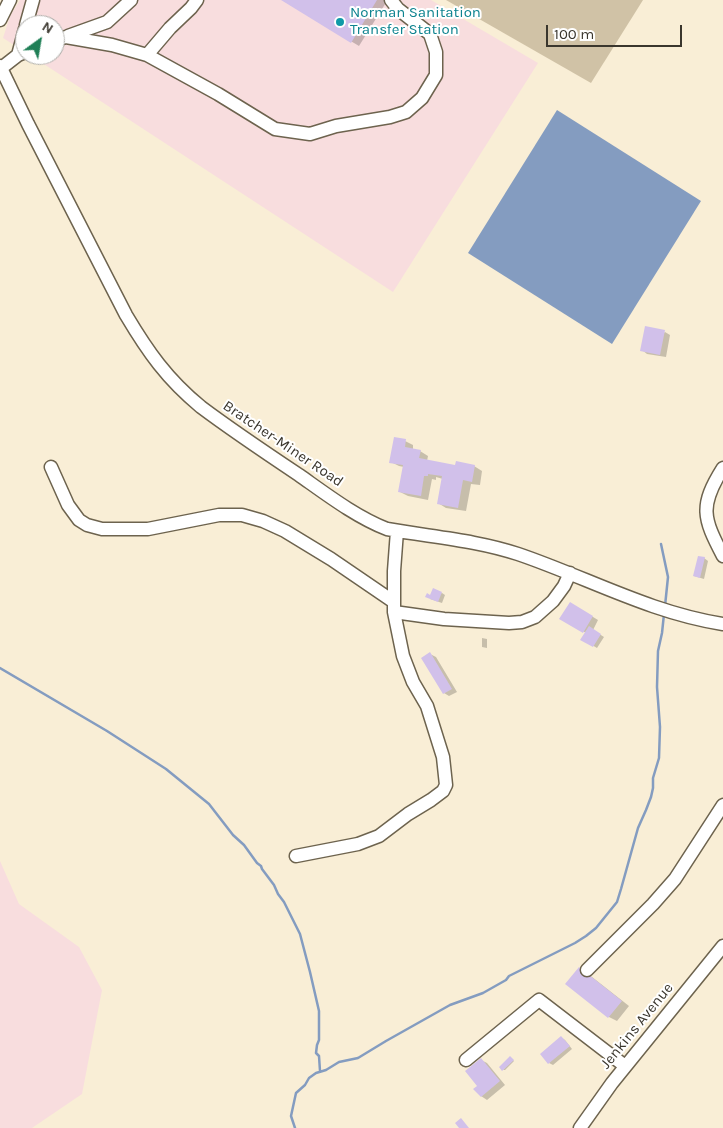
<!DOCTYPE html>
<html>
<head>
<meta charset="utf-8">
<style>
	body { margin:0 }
	#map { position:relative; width:723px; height:1128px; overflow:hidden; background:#f9eed6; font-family:Karla,sans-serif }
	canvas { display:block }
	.north { position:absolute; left:15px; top:15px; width:50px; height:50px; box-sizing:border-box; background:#fff; border:1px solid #b0afab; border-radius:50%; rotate:32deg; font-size:14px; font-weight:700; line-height:20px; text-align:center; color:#3a362d }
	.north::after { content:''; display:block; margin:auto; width:18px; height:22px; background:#1f7f56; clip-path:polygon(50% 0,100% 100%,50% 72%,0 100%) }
	.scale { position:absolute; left:546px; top:25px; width:136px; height:22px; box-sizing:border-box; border:2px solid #3a362d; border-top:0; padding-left:6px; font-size:15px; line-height:18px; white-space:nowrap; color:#3a362d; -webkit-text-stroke:4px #fff; paint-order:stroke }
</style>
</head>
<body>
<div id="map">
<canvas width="723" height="1128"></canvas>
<div class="north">N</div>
<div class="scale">100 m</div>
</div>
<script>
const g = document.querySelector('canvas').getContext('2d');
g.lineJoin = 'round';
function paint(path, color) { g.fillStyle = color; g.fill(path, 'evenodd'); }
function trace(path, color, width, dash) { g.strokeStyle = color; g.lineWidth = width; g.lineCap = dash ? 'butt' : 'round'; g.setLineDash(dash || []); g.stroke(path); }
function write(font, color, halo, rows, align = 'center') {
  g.font = font + ' Karla,sans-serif'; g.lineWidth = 4; g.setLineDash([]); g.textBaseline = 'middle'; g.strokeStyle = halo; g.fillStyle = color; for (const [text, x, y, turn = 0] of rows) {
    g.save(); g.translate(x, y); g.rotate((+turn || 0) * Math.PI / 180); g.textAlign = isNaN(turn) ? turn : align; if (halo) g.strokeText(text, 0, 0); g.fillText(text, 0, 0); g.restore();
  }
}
paint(new Path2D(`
	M 20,0 L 431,0 L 538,63 L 393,292 L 30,55 L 55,55 L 55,25 L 25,25 L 25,52 L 3,38 L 10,16 Z
	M 0,861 L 19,904 L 79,947 L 102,990 L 82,1094 L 32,1128 L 0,1128 Z`), '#f8ddde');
paint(new Path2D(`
	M 446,0 L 643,0 L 591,83 Z`), '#d0c2a6');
paint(new Path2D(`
	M 557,110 L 701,201 L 612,344 L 468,253 Z`), '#849cc0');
paint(new Path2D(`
	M 285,0 L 385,0 L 387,1 L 359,46 L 284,1 Z
	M 665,332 L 670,335 L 666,357 L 647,354 L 642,350 Z
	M 405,441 L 413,445 L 413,450 L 420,451 L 428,456 L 427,461 L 456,466 L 474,466 L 482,471 L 480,485 L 471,484 L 466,511 L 446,508 L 438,503 L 443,479 L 436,477 L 436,480 L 432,479 L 428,500 L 408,496 L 400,492 L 404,467 L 399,466 L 391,462 Z
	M 704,558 L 708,561 L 704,579 L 694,576 Z
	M 442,593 L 445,595 L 442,603 L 430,599 L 431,596 Z
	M 570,603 L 598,620 L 593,630 L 604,637 L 597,648 L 582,639 L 586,633 L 561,618 Z
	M 482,638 L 487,639 L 487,648 L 482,647 Z
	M 430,654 L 436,657 L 457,692 L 449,696 L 444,693 Z
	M 587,973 L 629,1006 L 617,1021 L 609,1017 Z
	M 562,1038 L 565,1040 L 572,1049 L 553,1065 L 549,1063 Z
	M 512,1059 L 514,1061 L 505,1070 L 503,1070 Z
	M 481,1060 L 487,1063 L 505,1085 L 487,1100 L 481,1096 L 479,1086 Z`), '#0003');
trace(new Path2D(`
	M 661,544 L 668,577 L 665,606
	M 0,668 L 107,731 L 166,769 L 209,804 L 233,835 L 244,845 L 257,863 L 261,866 L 262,869 L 274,885 L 278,894 L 284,902 L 300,934 L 310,972 L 319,1011 L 319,1040 L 317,1045 L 316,1053 L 319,1056 L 320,1071
	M 295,1128 L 291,1116 L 296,1093 L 305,1085 L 309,1078 L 316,1073 L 326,1070 L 339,1062 L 358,1058 L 386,1041 L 450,1005 L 483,993 L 506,980 L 509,976 L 575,943 L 586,936 L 596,928 L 617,902 L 621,889 L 638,828 L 646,810 L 651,797 L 653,788 L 653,778 L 659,758 L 660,727 L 657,687 L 658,651 L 662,633 L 664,614`), '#849cc0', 2.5);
paint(new Path2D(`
	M 281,0 L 377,0 L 351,43 Z
	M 645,326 L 665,330 L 660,355 L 640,351 Z
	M 394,437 L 406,439 L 405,447 L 421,450 L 419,458 L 455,465 L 456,461 L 475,465 L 472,482 L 463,480 L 458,508 L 437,504 L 442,476 L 428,474 L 428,476 L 424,476 L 421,496 L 398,492 L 403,465 L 389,463 Z
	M 698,556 L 705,557 L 700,578 L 693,576 Z
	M 433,588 L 442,592 L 438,602 L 425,597 L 427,593 L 430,595 Z
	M 570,602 L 593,616 L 583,633 L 559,619 Z
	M 589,626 L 601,634 L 593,647 L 580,640 Z
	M 430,652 L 452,689 L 443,694 L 421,658 Z
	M 579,967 L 622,1001 L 608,1018 L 565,984 Z
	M 561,1036 L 570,1046 L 548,1064 L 540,1054 Z
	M 510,1056 L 514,1060 L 502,1071 L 499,1067 Z
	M 481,1058 L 500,1081 L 481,1097 L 473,1089 L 477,1086 L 465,1071 Z
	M 461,1118 L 469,1128 L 459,1128 L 455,1123 Z`), '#d1c0ea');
const minor = new Path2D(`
	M 0,20 L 10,0
	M 26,25 L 33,0
	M 68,36 L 107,22 L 131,0
	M 55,40 L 66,37 L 112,45 L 147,55 L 218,94 L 275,129 L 310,134 L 336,126 L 390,117 L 406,112 L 422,98 L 436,75 L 436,52 L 430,34 L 398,9 L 391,0
	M 18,55 L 25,29
	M 147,55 L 170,28 L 191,8 L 197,0
	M 0,66 L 28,124 L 126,315 C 148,352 167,379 201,407 C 233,431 266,453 299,475 C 326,494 356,517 387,529 C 431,537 476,540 518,554 C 586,577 651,613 723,624
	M 0,69 L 18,55 L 25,52
	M 51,467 L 68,505 L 79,520 L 87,525 L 102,529 L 148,529 L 219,515 L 242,515 L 263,521 L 285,531 L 331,559 L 394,602
	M 723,468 C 699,506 703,518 723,556
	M 394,612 L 444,619 L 509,623 L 522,622 L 535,617 L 553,601 L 564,586 L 570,573
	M 296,856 L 358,844 L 379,836 L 408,814 L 431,800 L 443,791 L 446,785 L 443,757 L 427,706 L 413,682 L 403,656 L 394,612 L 394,571 L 397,531
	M 587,970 L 653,904 L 675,879 L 723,805
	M 466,1060 L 539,1000 L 625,1066
	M 580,1128 L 612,1083 L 723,946`);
trace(minor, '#6d634e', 15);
trace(minor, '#fff', 12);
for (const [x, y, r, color] of [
	[340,22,5,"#0f9aa8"]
]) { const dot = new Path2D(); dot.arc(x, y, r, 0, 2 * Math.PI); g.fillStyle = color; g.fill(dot); trace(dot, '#fff', 2); }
write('15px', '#0d838f', '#fff', [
	["Norman Sanitation",350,13],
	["Transfer Station",350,30]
], 'left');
write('15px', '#3a362d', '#fff', [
	["Bratcher-Miner Road",283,444,34],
	["Jenkins Avenue",637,1026,-51]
]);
</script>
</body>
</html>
